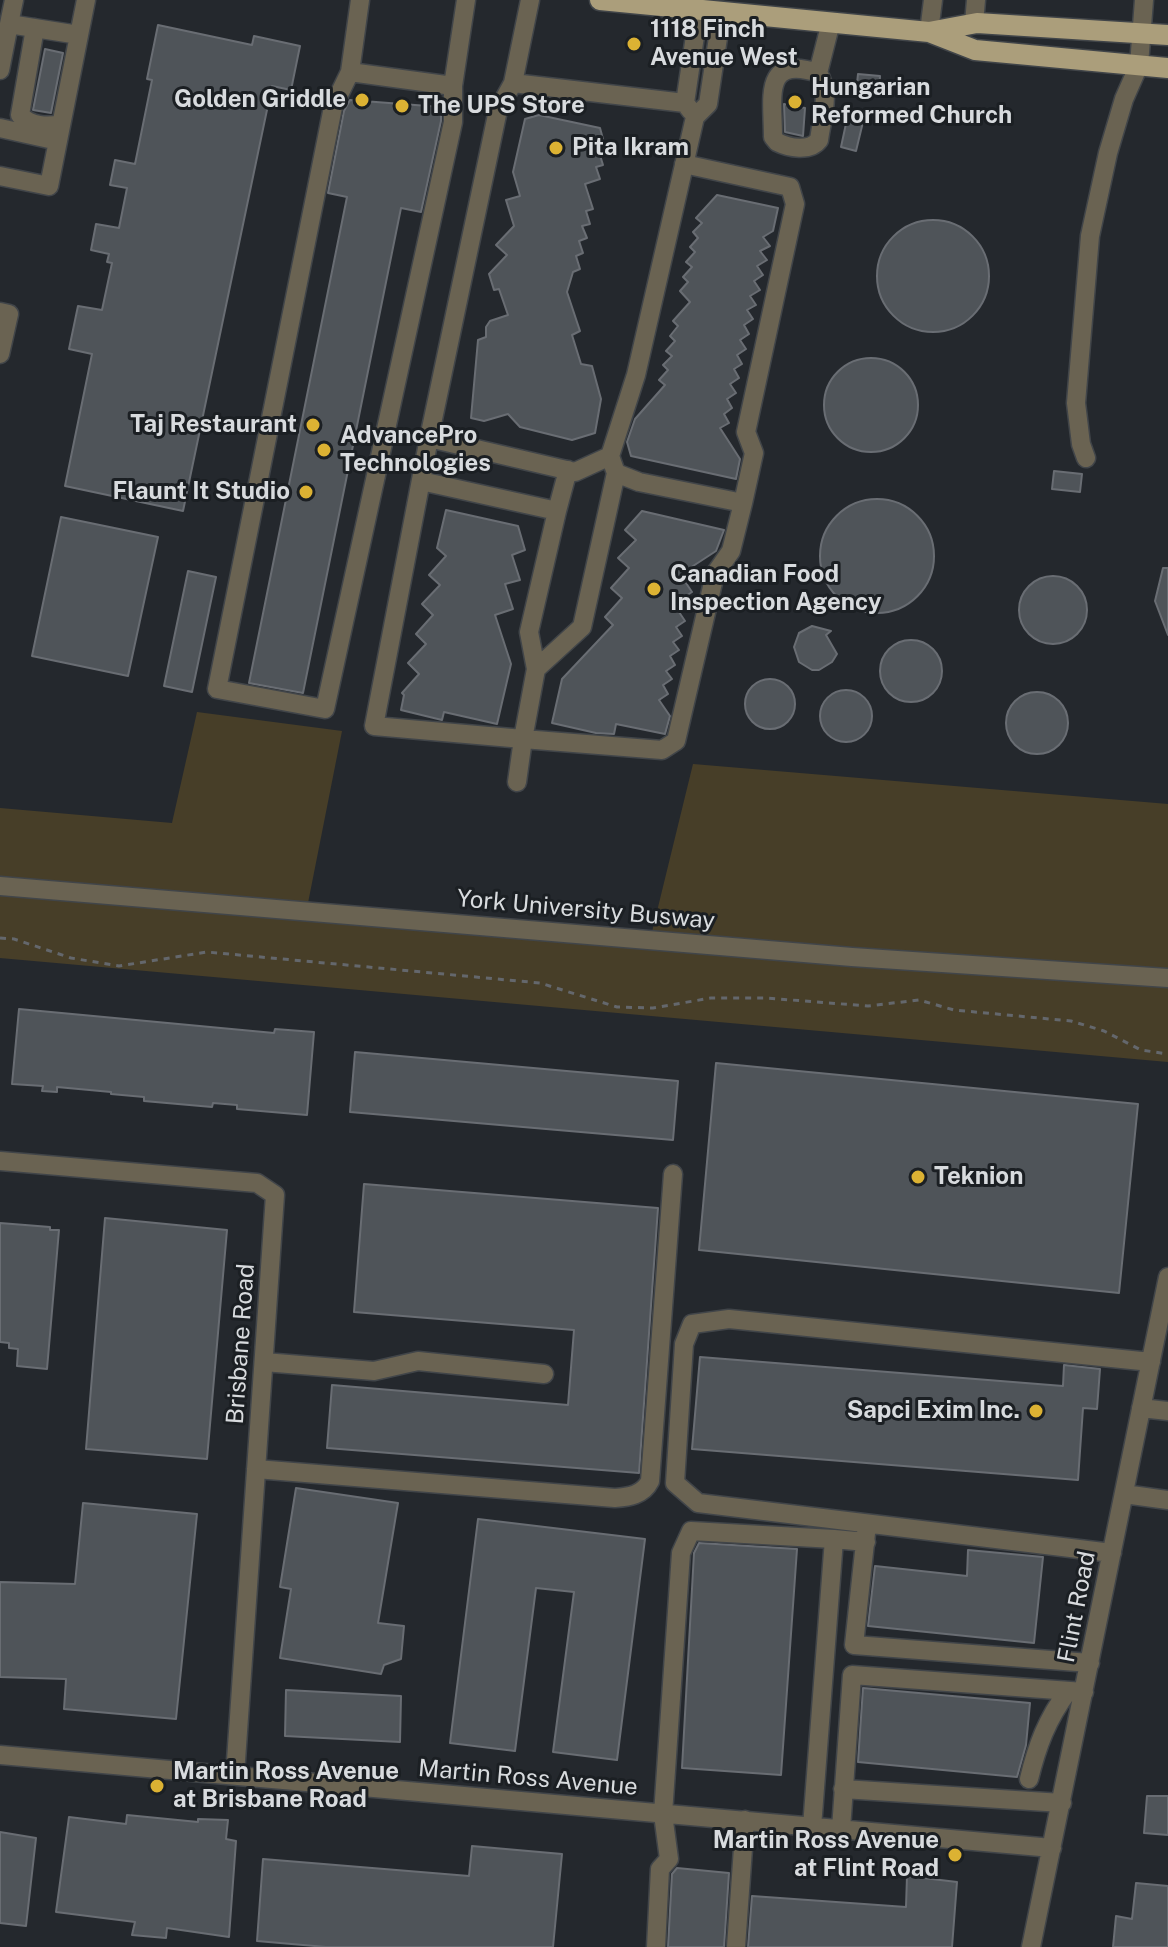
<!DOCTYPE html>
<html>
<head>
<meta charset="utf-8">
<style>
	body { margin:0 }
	canvas { display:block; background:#24282d }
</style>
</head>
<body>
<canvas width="1168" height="1947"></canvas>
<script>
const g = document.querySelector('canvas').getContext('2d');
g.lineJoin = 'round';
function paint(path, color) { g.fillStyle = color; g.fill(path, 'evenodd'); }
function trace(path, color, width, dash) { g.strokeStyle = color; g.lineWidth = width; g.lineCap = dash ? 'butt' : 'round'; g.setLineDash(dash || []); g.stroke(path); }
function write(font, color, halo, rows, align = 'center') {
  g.font = font + ' "Public Sans",sans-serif'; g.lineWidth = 6; g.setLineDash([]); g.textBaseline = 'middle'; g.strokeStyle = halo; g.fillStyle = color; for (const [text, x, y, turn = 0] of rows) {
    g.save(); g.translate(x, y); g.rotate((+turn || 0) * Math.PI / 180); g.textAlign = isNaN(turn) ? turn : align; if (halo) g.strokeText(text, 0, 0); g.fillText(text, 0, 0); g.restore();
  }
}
paint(new Path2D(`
	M 197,712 L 342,731 L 307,908 L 650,940 L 693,764 L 1168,804 L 1168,1062 L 0,958 L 0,808 L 172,823 Z`), '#473e28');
const building = new Path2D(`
	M 158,25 L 252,45 L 254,36 L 300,46 L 291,90 L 272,86 L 183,511 L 65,486 L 92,354 L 69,349 L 78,306 L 102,310 L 112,263 L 107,262 L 109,254 L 91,250 L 96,224 L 119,228 L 127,188 L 110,185 L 115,160 L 135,164 L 152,80 L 147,79 Z
	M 45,49 L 63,53 L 51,113 L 33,110 Z
	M 858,74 L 880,76 L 879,95 L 856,93 Z
	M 350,100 L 441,107 L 441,121 L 421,212 L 401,208 L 303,693 L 249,683 L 347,197 L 328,193 L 344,111 Z
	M 784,104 L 805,108 L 803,136 L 785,132 Z
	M 539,115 L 600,128 L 606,150 L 599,152 L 603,165 L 596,167 L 600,179 L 585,184 L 593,209 L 586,211 L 590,224 L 582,226 L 587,238 L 579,241 L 583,253 L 576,256 L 580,269 L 573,272 L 567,292 L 580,331 L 572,335 L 581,364 L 592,366 L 601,399 L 595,433 L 572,440 L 520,427 L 508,414 L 484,421 L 471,418 L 478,340 L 486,337 L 486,327 L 490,321 L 508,315 L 499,289 L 494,290 L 489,274 L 507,255 L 496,245 L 514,226 L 506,200 L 520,196 L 513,172 L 525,119 Z
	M 847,119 L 863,122 L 856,151 L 841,147 Z
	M 717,195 L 778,208 L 773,231 L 763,237 L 770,246 L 760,251 L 767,260 L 757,266 L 763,275 L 754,281 L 760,290 L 750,296 L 756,305 L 747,310 L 753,319 L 744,325 L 749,334 L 740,340 L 746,349 L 737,355 L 742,364 L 734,369 L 739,378 L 730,384 L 736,393 L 727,399 L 732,408 L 724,414 L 729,423 L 720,428 L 740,459 L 736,479 L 631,456 L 627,442 L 635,419 L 665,385 L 659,380 L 668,370 L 663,365 L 672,356 L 666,351 L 675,341 L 670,336 L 678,326 L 673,321 L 690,302 L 680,291 L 688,282 L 683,277 L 692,267 L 686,262 L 695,252 L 690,247 L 698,238 L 693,232 L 702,223 L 696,218 Z
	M877 276a56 56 0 1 1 112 0a56 56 0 1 1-112 0Z
	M824 405a47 47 0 1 1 94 0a47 47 0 1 1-94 0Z
	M 1054,471 L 1082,474 L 1080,492 L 1052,489 Z
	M820 556a57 57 0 1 1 114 0a57 57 0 1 1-114 0Z
	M 446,510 L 518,526 L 525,550 L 512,555 L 520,580 L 505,584 L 513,609 L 495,615 L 511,664 L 497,724 L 444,712 L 442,720 L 401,710 L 404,695 L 402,693 L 419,674 L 408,663 L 426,644 L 416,634 L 433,615 L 422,604 L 440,585 L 429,575 L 446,556 L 437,548 Z
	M 642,511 L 724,530 L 716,551 L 690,568 L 696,577 L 686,583 L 692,592 L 683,598 L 689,606 L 679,612 L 685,621 L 676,627 L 682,636 L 673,642 L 679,650 L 670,656 L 675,665 L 666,671 L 672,679 L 663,685 L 668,694 L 659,700 L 670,716 L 665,734 L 616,724 L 614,734 L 596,733 L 552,723 L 562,679 L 613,625 L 605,617 L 622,598 L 611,588 L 629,568 L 618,558 L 636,540 L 625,530 Z
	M 61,517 L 158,537 L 128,676 L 32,656 Z
	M 1163,568 L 1168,568 L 1168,635 L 1155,601 Z
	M 188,571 L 216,577 L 192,692 L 164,686 Z
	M1019 610a34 34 0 1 1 68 0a34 34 0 1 1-68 0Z
	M 812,626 L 831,631 L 826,635 L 837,654 L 832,662 L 819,670 L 812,670 L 799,662 L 794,647 L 799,633 Z
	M880 671a31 31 0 1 1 62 0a31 31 0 1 1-62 0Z
	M745 704a25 25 0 1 1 50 0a25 25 0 1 1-50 0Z
	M820 716a26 26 0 1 1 52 0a26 26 0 1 1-52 0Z
	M1006 723a31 31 0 1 1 62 0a31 31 0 1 1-62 0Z
	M 19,1009 L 274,1033 L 275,1029 L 314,1032 L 307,1115 L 237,1109 L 237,1105 L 213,1103 L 212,1107 L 144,1101 L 144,1097 L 111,1094 L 111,1092 L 57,1087 L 57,1092 L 42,1091 L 43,1086 L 12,1084 Z
	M 355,1052 L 678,1081 L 673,1140 L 350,1112 Z
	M 716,1063 L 1138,1104 L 1119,1293 L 699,1250 Z
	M 364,1184 L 658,1208 L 639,1473 L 327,1448 L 332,1385 L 568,1405 L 574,1330 L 354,1312 Z
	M 105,1218 L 227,1230 L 207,1459 L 86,1449 Z
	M 0,1223 L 50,1227 L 50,1230 L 59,1230 L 47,1369 L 17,1366 L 18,1349 L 9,1348 L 9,1343 L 0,1342 Z
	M 700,1357 L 1063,1386 L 1064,1365 L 1100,1369 L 1097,1409 L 1083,1408 L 1078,1480 L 692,1449 Z
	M 296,1488 L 398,1503 L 378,1623 L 404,1626 L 401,1659 L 384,1665 L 381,1674 L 280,1658 L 291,1589 L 280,1587 Z
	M 83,1503 L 197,1514 L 176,1719 L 64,1709 L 66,1679 L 0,1677 L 0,1582 L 75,1584 Z
	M 478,1519 L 645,1539 L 617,1760 L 553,1752 L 574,1592 L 536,1588 L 515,1751 L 450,1743 Z
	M 699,1543 L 797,1549 L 781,1775 L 682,1768 L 694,1553 Z
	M 968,1550 L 1043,1557 L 1034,1643 L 868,1626 L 875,1566 L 967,1576 Z
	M 863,1688 L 1030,1703 L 1026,1745 L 1017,1777 L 858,1762 Z
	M 286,1690 L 401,1696 L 400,1742 L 285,1736 Z
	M 1147,1796 L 1168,1796 L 1168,1835 L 1144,1833 Z
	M 127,1815 L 198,1822 L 198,1819 L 228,1820 L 226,1839 L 236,1841 L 229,1937 L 167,1928 L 166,1938 L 132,1935 L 135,1922 L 56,1912 L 69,1817 L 126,1824 Z
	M 0,1832 L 36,1838 L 26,1926 L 0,1923 Z
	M 472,1846 L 562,1854 L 553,1947 L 326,1947 L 257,1941 L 263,1859 L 469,1876 Z
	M 677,1868 L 729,1873 L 724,1947 L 668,1947 L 672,1874 Z
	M 907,1876 L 957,1882 L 952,1947 L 748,1947 L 752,1896 L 906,1907 Z
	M 1136,1883 L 1168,1886 L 1168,1947 L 1113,1947 L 1116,1916 L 1132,1919 Z`);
paint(building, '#4f5459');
trace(building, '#696d73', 2);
const minor = new Path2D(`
	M 14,0 L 9,24 L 79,35
	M 360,0 L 350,72 L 333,107 L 217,689 L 325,709 L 453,122 L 453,86 L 466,0
	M 530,0 L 513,83 L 685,103
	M 974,23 L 976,0
	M 35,28 L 20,115 C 30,126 47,127 61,124
	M 929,32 L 933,0
	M 0,70 L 9,24
	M 350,72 L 453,86
	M 818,73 C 831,93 822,117 819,140 C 810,152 789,148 777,142 L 773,137 C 773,98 762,55 818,73 L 831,22
	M 513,83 L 498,110 L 429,438 L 575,472 L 610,456
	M 691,111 L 685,103 L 699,9
	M 0,128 L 58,141
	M 684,164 L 790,187 L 795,204 L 746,432 L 754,453 L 743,503 L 639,482 L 616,473 L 610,456 L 636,375 L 695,117 L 708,104 L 722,11
	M 0,176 L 49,186 L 86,0
	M 0,312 L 9,314 L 0,354
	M 1086,458 L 1081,444 L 1076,403 L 1090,236 L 1108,153 L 1124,99 L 1139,65 L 1144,0
	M 421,481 L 557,511 L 529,632 L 536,669 L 523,739 L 374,726 L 429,438
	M 557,511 L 568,470
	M 536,669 L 582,627 L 616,473
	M 517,782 L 523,739 L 662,750 L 676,741 L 715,574 L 731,551 L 743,503
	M 0,886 L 852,957 L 1168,978
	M 0,1161 L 257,1183 L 275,1195 L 235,1775
	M 264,1362 L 374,1371 L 418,1361 L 544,1374
	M 1141,1408 L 1168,1411
	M 256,1469 L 615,1498 C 629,1497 643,1495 650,1481 L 673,1174
	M 1124,1494 L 1168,1500
	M 867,1524 L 854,1645 L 1090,1663
	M 1112,1553 L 698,1503 L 675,1483 L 684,1344 L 692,1324 L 729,1319 L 1151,1362
	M 0,1755 L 1052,1848
	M 1029,1779 C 1037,1746 1047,1719 1068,1691
	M 843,1789 L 1062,1803
	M 812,1827 L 834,1539 L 866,1542
	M 841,1829 L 852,1675 L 1084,1692
	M 656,1947 L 660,1869 L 669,1859 L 663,1814 L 681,1553 L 691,1531 L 834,1539
	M 736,1947 L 745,1820
	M 1031,1947 L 1168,1277`);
const major = new Path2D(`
	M 600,0 L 929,32 L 977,23 L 1168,35
	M 929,32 L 975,50 L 1168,68`);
trace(minor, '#414549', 21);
trace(major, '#414549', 23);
trace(new Path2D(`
	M 0,938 L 14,939 L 71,958 L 119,966 L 207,952 L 540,983 L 617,1007 L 653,1008 L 711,998 L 766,998 L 868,1006 L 919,1000 L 954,1010 L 1071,1021 L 1104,1031 L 1141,1050 L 1168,1054`), '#64676c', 3, [6, 6]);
trace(minor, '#6a6352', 18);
trace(major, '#ab9e7b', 20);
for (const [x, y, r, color] of [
	[634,44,8,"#dcb233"],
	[362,100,8,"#dcb233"],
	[795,102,8,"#dcb233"],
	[402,106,8,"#dcb233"],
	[556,148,8,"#dcb233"],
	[313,425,8,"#dcb233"],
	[324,450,8,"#dcb233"],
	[306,492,8,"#dcb233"],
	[654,589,8,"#dcb233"],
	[918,1177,8,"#dcb233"],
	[1036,1411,8,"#dcb233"],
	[157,1786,8,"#dcb233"],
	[955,1855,8,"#dcb233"]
]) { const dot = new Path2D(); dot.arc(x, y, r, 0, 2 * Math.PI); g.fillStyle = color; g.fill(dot); trace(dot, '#1b1f23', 3); }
write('bold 24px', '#d8dbde', '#1b1f23', [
	["1118 Finch",650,30],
	["Avenue West",650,58],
	["Hungarian",811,88],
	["Reformed Church",811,116],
	["Golden Griddle",346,100,"right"],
	["The UPS Store",418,106],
	["Pita Ikram",572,148],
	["Taj Restaurant",297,425,"right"],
	["AdvancePro",340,436],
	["Technologies",340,464],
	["Flaunt It Studio",290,492,"right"],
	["Canadian Food",670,575],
	["Inspection Agency",670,603],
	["Teknion",934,1177],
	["Sapci Exim Inc.",1020,1411,"right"],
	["Martin Ross Avenue",173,1772],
	["at Brisbane Road",173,1800],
	["Martin Ross Avenue",939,1841,"right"],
	["at Flint Road",939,1869,"right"]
], 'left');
write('24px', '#d8dbde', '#1b1f23', [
	["York University Busway",586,910,5],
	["Brisbane Road",241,1344,-86],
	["Flint Road",1077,1607,-79],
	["Martin Ross Avenue",528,1778,5]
]);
</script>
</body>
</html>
